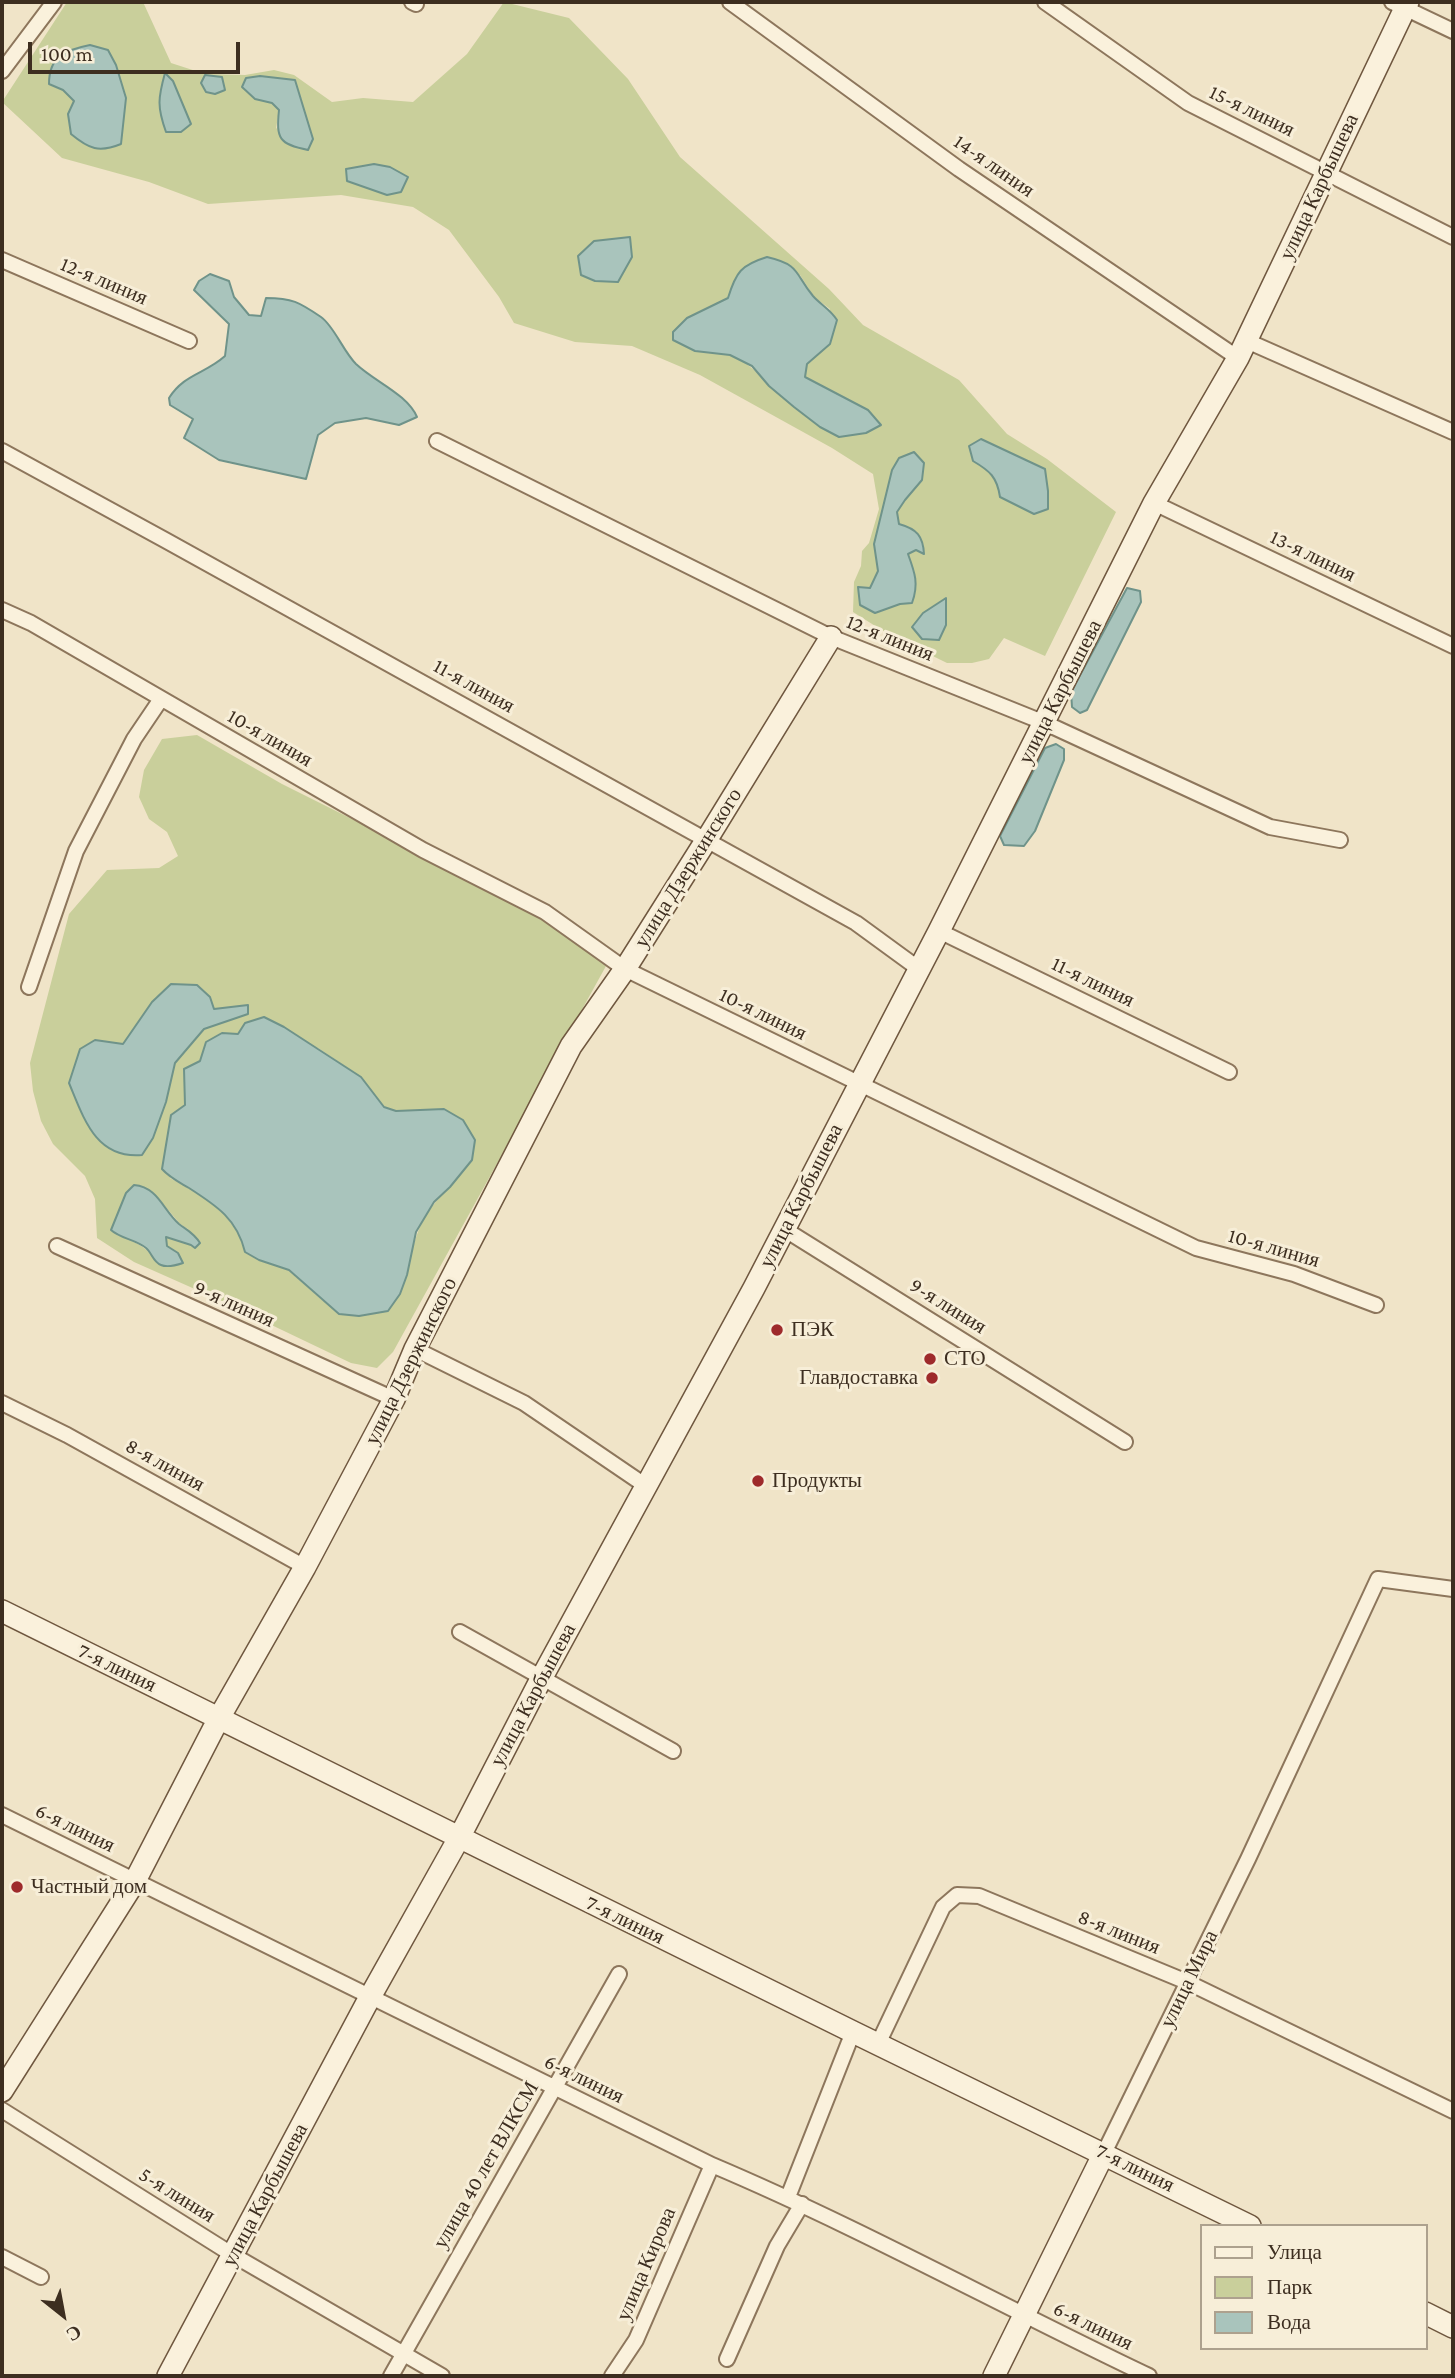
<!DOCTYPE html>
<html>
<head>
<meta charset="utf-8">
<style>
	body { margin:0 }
	#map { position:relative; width:1455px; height:2378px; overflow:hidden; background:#f0e4c8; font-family:"Crimson Pro",serif }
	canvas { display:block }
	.frame { position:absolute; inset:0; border:4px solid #3d2e20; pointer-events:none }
	.legend { position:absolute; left:1200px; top:2224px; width:228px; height:126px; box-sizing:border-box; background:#f7eed8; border:2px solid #ada18e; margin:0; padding:9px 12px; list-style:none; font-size:21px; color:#3d2e20 }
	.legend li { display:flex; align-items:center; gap:14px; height:35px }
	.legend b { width:35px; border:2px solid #ada18e }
	.north { position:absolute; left:28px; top:2280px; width:70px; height:70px; -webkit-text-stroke:5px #f7eed8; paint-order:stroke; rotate:149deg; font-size:19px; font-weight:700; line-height:28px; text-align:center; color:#3d2e20 }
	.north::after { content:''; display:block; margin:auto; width:24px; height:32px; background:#3d2e20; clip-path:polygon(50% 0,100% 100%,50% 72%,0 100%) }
	.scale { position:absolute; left:28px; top:42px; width:212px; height:32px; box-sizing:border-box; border:4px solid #3d2e20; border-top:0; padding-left:9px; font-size:21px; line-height:24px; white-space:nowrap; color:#3d2e20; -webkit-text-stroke:5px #f7eed8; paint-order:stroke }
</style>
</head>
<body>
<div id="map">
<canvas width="1455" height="2378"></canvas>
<div class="frame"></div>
<ul class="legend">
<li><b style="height:9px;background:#faf1dc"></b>Улица</li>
<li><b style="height:19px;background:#c9cf9b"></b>Парк</li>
<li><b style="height:19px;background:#a9c4bc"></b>Вода</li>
</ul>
<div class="north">С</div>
<div class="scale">100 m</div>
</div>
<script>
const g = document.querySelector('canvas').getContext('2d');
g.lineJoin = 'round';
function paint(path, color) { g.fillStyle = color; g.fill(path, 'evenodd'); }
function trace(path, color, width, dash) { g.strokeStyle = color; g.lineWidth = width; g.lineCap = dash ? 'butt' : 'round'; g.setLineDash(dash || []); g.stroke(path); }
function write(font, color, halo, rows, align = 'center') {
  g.font = font + ' "Crimson Pro",serif'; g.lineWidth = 6; g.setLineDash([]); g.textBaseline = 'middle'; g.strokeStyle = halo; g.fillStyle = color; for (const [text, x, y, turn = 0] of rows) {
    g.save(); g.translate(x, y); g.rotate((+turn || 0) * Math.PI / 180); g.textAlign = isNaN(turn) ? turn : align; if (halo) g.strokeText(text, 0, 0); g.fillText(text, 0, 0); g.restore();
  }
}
paint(new Path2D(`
	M 67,2 L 143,2 L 171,63 L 205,74 L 245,75 L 274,70 L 294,75 L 332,102 L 363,98 L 413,102 L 467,54 L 504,2 L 569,18 L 628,79 L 680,157 L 829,289 L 863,325 L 959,380 L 1007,434 L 1047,459 L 1116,512 L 1045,656 L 1004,638 L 989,659 L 972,663 L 947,663 L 888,634 L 853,612 L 854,582 L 861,566 L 862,551 L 869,543 L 879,509 L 873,474 L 832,448 L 700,375 L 632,346 L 575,342 L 514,323 L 499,297 L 449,230 L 413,207 L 341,195 L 208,204 L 149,182 L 62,158 L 2,102 ZM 90,45 L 108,50 L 126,98 L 121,144 L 63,90 L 75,49 ZM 260,76 L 295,80 L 299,99 L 276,129 L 279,110 L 272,103 L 255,99 L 243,87 L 246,78 ZM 800,275 L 814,297 L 830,309 L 806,364 L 805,377 L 823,388 L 794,407 C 777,393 749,360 729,354 C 719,352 706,352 695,351 L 687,318 L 728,298 ZM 892,470 L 922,480 L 905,500 L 897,512 L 899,524 L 916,550 L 908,554 C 915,573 919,584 912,603 L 900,604 L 875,613 L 858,587 L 870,588 L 878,571 L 874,544 Z
	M 197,735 L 282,784 L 546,916 L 606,966 L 393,1352 L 377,1368 L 351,1363 L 215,1298 L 134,1262 L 97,1238 L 95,1199 L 85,1176 L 53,1144 L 41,1121 L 33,1091 L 30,1063 L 69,914 L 107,870 L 159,868 L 178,856 L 167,832 L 149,819 L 139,797 L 144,770 L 162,739 ZM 210,997 L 214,1009 L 248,1014 L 204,1029 L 175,1063 L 166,1102 L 97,1139 L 69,1083 L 95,1040 L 123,1044 L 152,1002 ZM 238,1034 L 318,1048 L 361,1077 L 384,1107 L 396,1111 L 444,1109 L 450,1187 C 419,1216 415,1236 407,1275 L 323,1301 L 288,1270 L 259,1260 L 245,1252 C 234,1212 205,1197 170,1178 L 168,1141 L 171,1115 L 185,1105 L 206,1042 ZM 153,1192 L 180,1224 L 188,1229 L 195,1248 L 191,1245 L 166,1237 L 166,1246 L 178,1253 L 155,1260 C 145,1245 133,1241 117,1235 Z`), '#c9cf9b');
const water = new Path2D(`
	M 90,45 L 108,50 L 116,65 L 126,98 L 121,144 C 99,153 89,149 71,134 L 68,114 L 74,101 L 63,90 L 49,84 C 49,56 65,50 90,45 Z
	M 165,73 L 173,81 L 191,124 L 181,132 L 166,132 C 157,107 158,98 165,73 Z
	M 205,75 L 222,77 L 225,90 L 215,94 L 206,92 L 201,83 Z
	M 260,76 L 295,80 L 313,139 L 308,150 C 279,144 276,139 279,110 L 272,103 L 255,99 L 242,87 L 246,78 Z
	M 374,164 L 390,167 L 408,177 L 401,192 L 387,195 L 347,181 L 346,169 Z
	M 630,237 L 632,257 L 618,282 L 595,281 L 581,275 L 578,256 L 594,241 Z
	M 767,257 C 801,265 794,273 813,296 C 821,305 830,309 837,320 L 830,344 L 807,364 L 805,377 L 868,410 L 881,425 L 866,433 L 839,437 L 820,427 L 794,407 L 769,386 L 752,366 L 730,355 L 695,351 L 673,340 L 673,332 L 687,318 L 728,298 C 736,272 741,265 767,257 Z
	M 210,274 L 229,281 L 234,297 L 249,315 L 261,316 L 266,298 C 292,298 299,302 321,317 C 334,326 343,351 356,364 C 375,382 407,394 417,417 L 399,425 L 366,418 L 335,423 L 318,435 L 306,479 L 219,460 L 184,438 L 193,419 L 170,405 L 169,398 C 184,374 205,374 225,356 L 229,324 L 194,290 L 199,281 Z
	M 981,439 L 1045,469 L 1048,491 L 1048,509 L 1034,514 L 1000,497 C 997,477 990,471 973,461 L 969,446 Z
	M 914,452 L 924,463 L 922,480 L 905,500 L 897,512 L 899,524 C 917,529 923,536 924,554 L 916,550 L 908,554 C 915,573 919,584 912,603 L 900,604 L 875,613 L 860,605 L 858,587 L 870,588 L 878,571 L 874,544 L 892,470 L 899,458 Z
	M 1127,588 L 1140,591 L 1141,602 L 1087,710 L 1080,713 L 1072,707 L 1071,692 Z
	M 946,598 L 946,625 L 939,640 L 922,639 L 912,627 L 923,613 Z
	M 1056,744 L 1064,749 L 1064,760 L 1035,831 L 1024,846 L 1004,845 L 1000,836 L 1045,748 Z
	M 171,984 L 197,985 L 210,997 L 214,1009 L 248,1005 L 248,1014 L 204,1029 L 175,1063 L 166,1102 L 153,1138 L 142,1155 C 96,1159 84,1119 69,1083 L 80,1049 L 95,1040 L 123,1044 L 152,1002 Z
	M 264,1017 L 284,1027 L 361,1077 L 384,1107 L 396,1111 L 444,1109 L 463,1120 L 475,1140 L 472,1160 L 450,1187 L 434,1202 L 416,1232 L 407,1275 L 400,1294 L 388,1311 L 359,1316 L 339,1314 L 289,1270 L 259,1260 L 245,1252 C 237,1219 217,1206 189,1188 C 179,1182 170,1178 162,1169 L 171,1115 L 185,1105 L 184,1069 L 200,1061 L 206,1042 L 222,1033 L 238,1034 L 245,1023 Z
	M 134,1185 C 158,1187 163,1210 179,1224 C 187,1230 194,1233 200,1243 L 195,1248 L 191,1245 L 166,1237 L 167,1246 L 178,1253 L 183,1263 C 177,1265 168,1268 161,1265 C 153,1262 152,1253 146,1248 C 135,1239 121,1239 111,1230 L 126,1193 Z`);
paint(water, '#a9c4bc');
trace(water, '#6f938a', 2);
const street = new Path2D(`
	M 412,2 L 416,4
	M 730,2 L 959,169 L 1238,358
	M 1045,2 L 1188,103 L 1453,237
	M 1392,2 L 1453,31
	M 2,71 L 54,2
	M 2,260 L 189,341
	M 1247,341 L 1453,432
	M 437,441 L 831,637 L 1045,723 L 1270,827 L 1340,840
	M 2,451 L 165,540 L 856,923 L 919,969
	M 1154,503 L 1453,646
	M 2,610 L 31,623 L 423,850 L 545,912 L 625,969 L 1196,1248 L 1294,1274 L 1376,1305
	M 939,931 L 1229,1072
	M 29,987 L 76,851 L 134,739 L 161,699
	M 784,1229 L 1125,1442
	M 57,1246 L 394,1399
	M 415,1349 L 524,1403 L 646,1486
	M 2,1403 L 67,1435 L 305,1567
	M 460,1632 L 673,1751
	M 2,1815 L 712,2165 C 861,2228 1003,2307 1149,2376
	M 878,2044 L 943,1907 L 957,1895 L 979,1896 L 1187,1982 L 1453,2111
	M 2,2110 L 233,2255 L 442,2376
	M 1104,2153 L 1248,1859 L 1378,1579 L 1453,1589
	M 788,2197 L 853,2032
	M 2,2257 L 41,2277
	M 727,2359 L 777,2246 L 802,2204
	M 391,2376 L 619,1974
	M 612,2376 L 636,2340 L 712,2165`);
const secondary = new Path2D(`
	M 2,1611 L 853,2032 L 1250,2226
	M 2,2091 L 135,1881 L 219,1718 L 305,1567 L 394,1399 L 415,1349 L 571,1046 L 625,969 L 707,839 L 831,637
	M 1425,2313 L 1453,2327
	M 168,2376 L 370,1997 L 459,1838 L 541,1679 L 754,1288 L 939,931 L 1154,503 L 1238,358 L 1408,2
	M 994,2376 L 1104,2153`);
trace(street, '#8d765c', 18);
trace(secondary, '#6f573f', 24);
trace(street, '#faf1dc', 14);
trace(secondary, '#faf1dc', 21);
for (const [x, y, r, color] of [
	[777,1330,7,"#9e2a2b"],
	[930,1359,7,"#9e2a2b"],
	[932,1378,7,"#9e2a2b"],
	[758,1481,7,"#9e2a2b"],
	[17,1887,7,"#9e2a2b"]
]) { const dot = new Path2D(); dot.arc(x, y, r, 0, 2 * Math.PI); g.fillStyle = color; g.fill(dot); trace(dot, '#f7eed8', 2.5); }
write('21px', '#3d2e20', '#f7eed8', [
	["15-я линия",1252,111,26],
	["14-я линия",994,166,35],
	["улица Карбышева",1319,187,-65],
	["12-я линия",104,281,23],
	["13-я линия",1313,556,26],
	["12-я линия",890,638,22],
	["11-я линия",474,686,29],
	["улица Карбышева",1060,692,-63],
	["10-я линия",270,738,30],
	["улица Дзержинского",688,868,-58],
	["11-я линия",1093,982,26],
	["10-я линия",763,1014,26],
	["улица Карбышева",801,1196,-63],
	["10-я линия",1274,1248,16],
	["9-я линия",234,1304,24],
	["9-я линия",948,1306,32],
	["улица Дзержинского",411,1361,-64],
	["8-я линия",165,1465,29],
	["7-я линия",117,1668,26],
	["улица Карбышева",533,1695,-62],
	["6-я линия",75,1828,26],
	["7-я линия",625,1920,26],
	["8-я линия",1119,1932,22],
	["улица Мира",1189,1979,-64],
	["6-я линия",584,2079,26],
	["улица 40 лет ВЛКСМ",486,2165,-60],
	["7-я линия",1135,2168,26],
	["5-я линия",177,2195,32],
	["улица Карбышева",265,2195,-62],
	["улица Кирова",646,2264,-67],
	["6-я линия",1093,2326,26]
]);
write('21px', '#3d2e20', '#f7eed8', [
	["ПЭК",791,1330],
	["СТО",944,1359],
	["Главдоставка",918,1378,"right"],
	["Продукты",772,1481],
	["Частный дом",31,1887]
], 'left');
</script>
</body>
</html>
